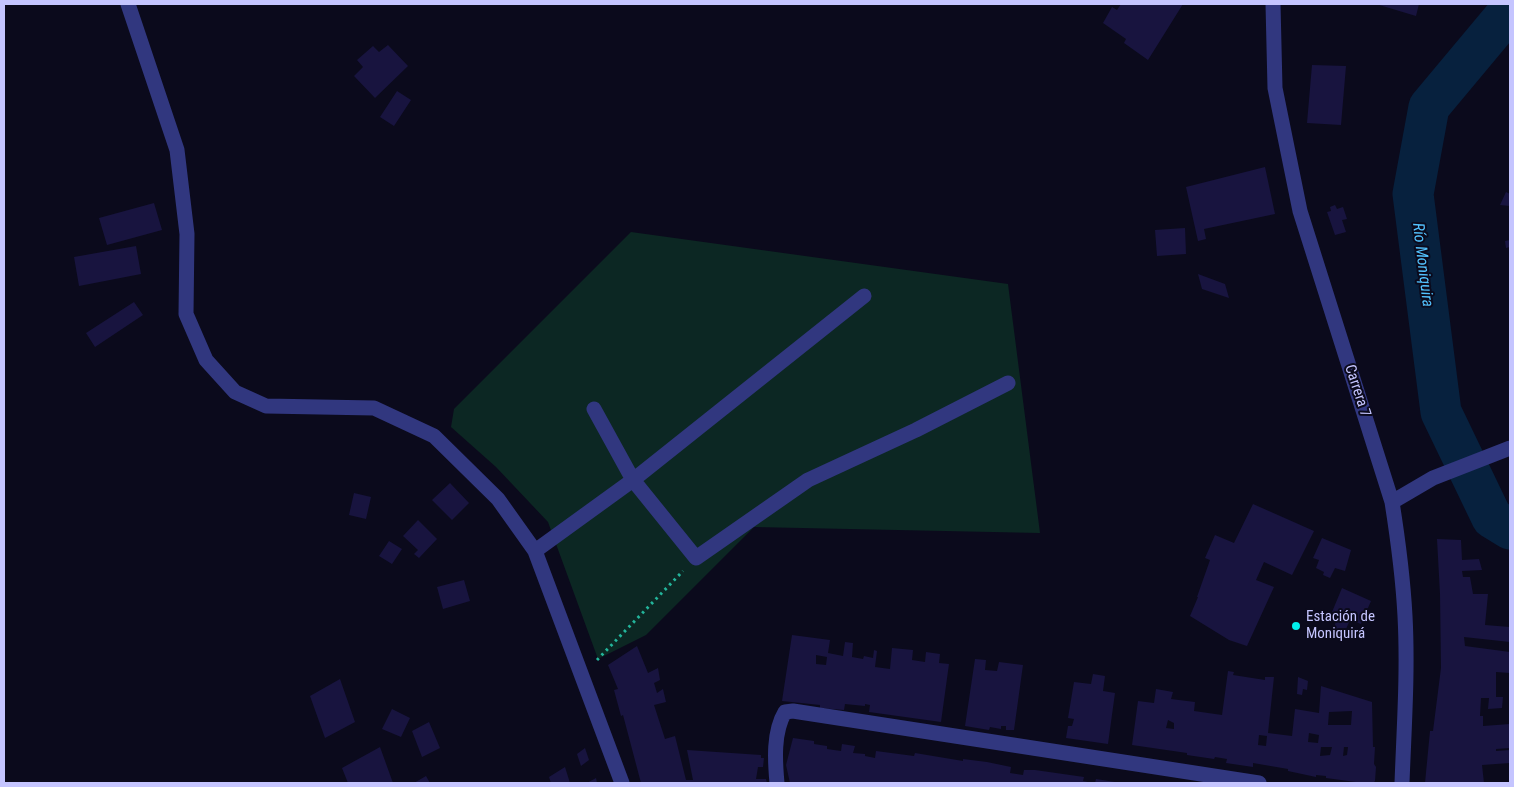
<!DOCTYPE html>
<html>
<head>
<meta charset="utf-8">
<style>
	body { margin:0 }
	#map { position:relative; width:1514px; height:787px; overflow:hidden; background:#0b0a1c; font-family:"Roboto Condensed",sans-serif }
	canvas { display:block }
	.frame { position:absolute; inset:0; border:5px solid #c5c5ff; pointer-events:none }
</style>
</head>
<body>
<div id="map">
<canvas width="1514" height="787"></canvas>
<div class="frame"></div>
</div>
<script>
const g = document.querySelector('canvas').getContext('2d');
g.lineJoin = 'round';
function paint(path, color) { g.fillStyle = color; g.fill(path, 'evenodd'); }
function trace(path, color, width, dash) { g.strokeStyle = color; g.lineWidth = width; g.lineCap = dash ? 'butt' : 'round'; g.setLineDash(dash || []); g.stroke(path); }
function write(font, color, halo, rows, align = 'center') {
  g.font = font + ' "Roboto Condensed",sans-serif'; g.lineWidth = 4; g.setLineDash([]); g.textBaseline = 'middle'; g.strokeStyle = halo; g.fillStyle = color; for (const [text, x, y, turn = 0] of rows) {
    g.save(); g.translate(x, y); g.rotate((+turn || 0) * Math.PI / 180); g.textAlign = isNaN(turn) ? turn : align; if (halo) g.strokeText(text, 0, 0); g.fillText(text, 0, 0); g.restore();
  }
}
paint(new Path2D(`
	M 631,232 L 1008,284 L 1040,533 L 754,527 L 646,635 L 598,659 L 548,522 L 496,467 L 451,427 L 454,409 Z`), '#0c2723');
trace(new Path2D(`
	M 1510,10 L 1429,107 L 1413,194 L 1441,412 L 1492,518 L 1510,529`), '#07213e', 41);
paint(new Path2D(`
	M 1121,4 L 1183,4 L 1148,60 L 1124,43 L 1126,39 L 1103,23 L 1112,7 L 1117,10 Z
	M 1376,4 L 1419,4 L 1416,16 Z
	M 388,45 L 408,66 L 375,98 L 354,76 L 363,67 L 357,60 L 373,46 L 379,52 Z
	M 1312,65 L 1346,66 L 1341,125 L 1307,123 Z
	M 397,91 L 411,100 L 394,126 L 380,117 Z
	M 1265,167 L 1275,214 L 1204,229 L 1206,239 L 1198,241 L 1186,187 Z
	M 1506,192 L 1510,194 L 1510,206 L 1500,205 Z
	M 154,203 L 162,230 L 107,245 L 99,218 Z
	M 1335,205 L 1337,209 L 1343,207 L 1347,219 L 1342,220 L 1346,232 L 1335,235 L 1327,212 L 1331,211 L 1330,207 Z
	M 1185,228 L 1186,254 L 1157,256 L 1155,230 Z
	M 1510,240 L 1510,247 L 1506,248 L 1505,241 Z
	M 136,246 L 141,274 L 79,286 L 74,257 Z
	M 1198,274 L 1225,284 L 1229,298 L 1202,289 Z
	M 134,302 L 143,315 L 95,347 L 86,333 Z
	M 450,483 L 469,503 L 452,520 L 432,500 Z
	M 354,493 L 371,497 L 366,519 L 349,515 Z
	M 1253,504 L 1314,531 L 1292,575 L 1264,562 L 1256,580 L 1274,587 L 1247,646 L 1229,640 L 1190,616 L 1198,597 L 1197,597 L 1210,560 L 1205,558 L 1215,535 L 1234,543 Z
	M 418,520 L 437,539 L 419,558 L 414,554 L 418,550 L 403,536 Z
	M 1322,538 L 1351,550 L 1345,571 L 1335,568 L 1330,578 L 1323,575 L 1324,572 L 1316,568 L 1319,560 L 1313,558 Z
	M 1437,539 L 1461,540 L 1462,560 L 1479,559 L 1482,570 L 1462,571 L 1463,577 L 1470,577 L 1473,594 L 1488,594 L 1485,625 L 1510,627 L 1510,642 L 1464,637 L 1465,646 L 1510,652 L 1510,673 L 1496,672 L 1496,697 L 1503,697 L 1502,708 L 1488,709 L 1489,698 L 1481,698 L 1480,716 L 1483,716 L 1483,726 L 1510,724 L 1510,748 L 1496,749 L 1496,751 L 1510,750 L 1510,763 L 1482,765 L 1484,783 L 1425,783 L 1430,731 L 1433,731 L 1441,668 L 1440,594 Z
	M 389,541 L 402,549 L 392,564 L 379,556 Z
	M 464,580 L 470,601 L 443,609 L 437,587 Z
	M 1342,588 L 1371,601 L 1361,624 L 1350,620 L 1346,629 L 1350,631 L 1347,639 L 1332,632 L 1339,614 L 1332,612 Z
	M 792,635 L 830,640 L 828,653 L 843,656 L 845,642 L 853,643 L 852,657 L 863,659 L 864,656 L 873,658 L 874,650 L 877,651 L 875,667 L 890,669 L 892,648 L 913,650 L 912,660 L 925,662 L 926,652 L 940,654 L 939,663 L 949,664 L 941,722 L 869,712 L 870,705 L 865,704 L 865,706 L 845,704 L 844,710 L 820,708 L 820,705 L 782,701 ZM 816,655 L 827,657 L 826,665 L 816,664 Z
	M 637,646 L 648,673 L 658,668 L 660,680 L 654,683 L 657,693 L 663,689 L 666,702 L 654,705 L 665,739 L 675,736 L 686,780 L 693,780 L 687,750 L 761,755 L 761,758 L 764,758 L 763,767 L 758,767 L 756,779 L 766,779 L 767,783 L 641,783 L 623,715 L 621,716 L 614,690 L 618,689 L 608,665 Z
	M 975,659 L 986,660 L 985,670 L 997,671 L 999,662 L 1023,665 L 1014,730 L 1006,730 L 1006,726 L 1001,726 L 1001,729 L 990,727 L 989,730 L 965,726 Z
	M 1228,671 L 1234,672 L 1233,675 L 1265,680 L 1265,677 L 1274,677 L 1268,733 L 1292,736 L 1295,709 L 1319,713 L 1321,686 L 1372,702 L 1373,747 L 1375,747 L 1374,764 L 1376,767 L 1375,781 L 1373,783 L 1363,783 L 1326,778 L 1326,776 L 1316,775 L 1316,777 L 1288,771 L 1288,769 L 1253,763 L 1253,767 L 1226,763 L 1227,759 L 1215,757 L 1214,759 L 1187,755 L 1187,753 L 1132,745 L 1138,701 L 1154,703 L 1156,689 L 1173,692 L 1171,699 L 1195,702 L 1194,711 L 1222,715 ZM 1352,711 L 1351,725 L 1328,725 L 1329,712 ZM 1168,720 L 1174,723 L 1174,729 L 1166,728 ZM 1309,733 L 1319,735 L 1318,743 L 1308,742 ZM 1259,735 L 1267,736 L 1266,746 L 1258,745 ZM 1321,747 L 1332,747 L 1330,755 L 1320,756 ZM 1344,747 L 1348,747 L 1347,755 L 1343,756 Z
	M 1093,674 L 1105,676 L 1103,691 L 1115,693 L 1108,744 L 1066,738 L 1068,726 L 1072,726 L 1074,719 L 1068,718 L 1074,682 L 1091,684 Z
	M 1298,677 L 1308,681 L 1307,690 L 1303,689 L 1302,695 L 1297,694 Z
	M 340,679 L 355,722 L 325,738 L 310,696 Z
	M 392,709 L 410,718 L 401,737 L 382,729 Z
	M 429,722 L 440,748 L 422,757 L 412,731 Z
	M 793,738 L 814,741 L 814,744 L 827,746 L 827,749 L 841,751 L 842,744 L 855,746 L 853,753 L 865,754 L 865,756 L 875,758 L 876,751 L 914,756 L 915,753 L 963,761 L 963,759 L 987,762 L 1011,767 L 1010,773 L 1023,775 L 1024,770 L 1035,770 L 1084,777 L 1083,781 L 1088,782 L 1088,783 L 790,783 L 786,765 Z
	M 380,747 L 393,783 L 348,783 L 342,768 Z
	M 585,748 L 589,760 L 581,766 L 577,754 Z
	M 565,767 L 570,783 L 551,783 L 549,777 Z
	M 426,776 L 430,783 L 414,783 Z
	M 596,778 L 597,783 L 587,783 Z
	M 1096,779 L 1115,782 L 1115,783 L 1095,783 Z`), '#18143f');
trace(new Path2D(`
	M 597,660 L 683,571`), '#23b59b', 3, [2.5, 4]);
trace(new Path2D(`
	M 128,4 L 177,150 L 187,234 L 186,314 L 206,360 L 235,392 L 266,406 L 374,408 L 434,436 L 498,499 L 535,551 L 622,783
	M 1273,4 L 1275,88 L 1300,211 L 1392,502 C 1398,540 1403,578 1405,616 C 1408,672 1404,728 1402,783
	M 594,409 L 633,480 L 696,558 L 808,480 L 916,430 L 1008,383
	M 1392,502 L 1433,478 L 1510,448
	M 535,551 L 633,480 L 864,296
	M 777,783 C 775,761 773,732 785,712 L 793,711 L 1259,783`), '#31377f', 15);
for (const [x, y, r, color] of [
	[1296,626,5,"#00f0ec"]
]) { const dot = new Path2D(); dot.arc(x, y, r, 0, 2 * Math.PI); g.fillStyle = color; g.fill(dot); trace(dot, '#0b0a1c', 2); }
write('15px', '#c5c5ff', '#0b0a1c', [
	["Carrera 7",1357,391,72]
]);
write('15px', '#c5c5ff', '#0b0a1c', [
	["Estación de",1306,617],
	["Moniquirá",1306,634]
], 'left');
write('italic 16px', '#53c3ff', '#0b0a1c', [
	["Río Moniquira",1422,265,83]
]);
</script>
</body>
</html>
